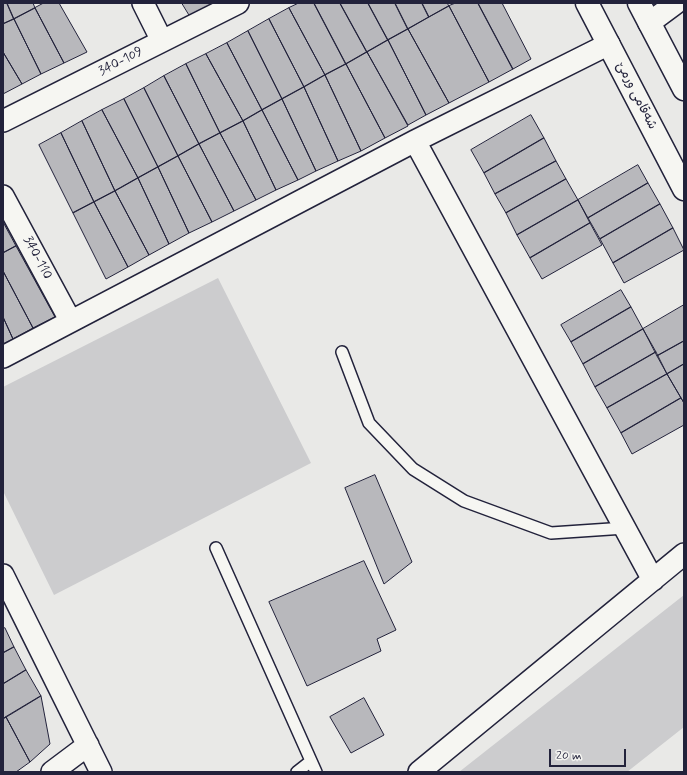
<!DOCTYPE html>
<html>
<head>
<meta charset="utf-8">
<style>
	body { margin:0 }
	#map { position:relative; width:687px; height:775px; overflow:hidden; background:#e9e9e7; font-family:Mynerve,sans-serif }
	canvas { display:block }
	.frame { position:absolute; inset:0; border:4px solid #22223b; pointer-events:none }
	.scale { position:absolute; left:549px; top:749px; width:77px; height:18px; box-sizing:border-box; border:2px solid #22223b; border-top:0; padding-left:5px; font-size:12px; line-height:14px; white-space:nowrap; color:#22223b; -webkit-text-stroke:3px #f6f6f2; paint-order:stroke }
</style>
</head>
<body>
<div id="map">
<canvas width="687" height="775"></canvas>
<div class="frame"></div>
<div class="scale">20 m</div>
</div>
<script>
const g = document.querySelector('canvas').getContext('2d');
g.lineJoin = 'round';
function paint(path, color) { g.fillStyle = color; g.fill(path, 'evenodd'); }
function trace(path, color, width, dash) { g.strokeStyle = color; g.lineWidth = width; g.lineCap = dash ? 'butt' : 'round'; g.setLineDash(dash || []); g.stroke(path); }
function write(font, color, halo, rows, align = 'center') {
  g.font = font + ' Mynerve,"Playpen Sans Arabic",sans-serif'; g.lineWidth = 3; g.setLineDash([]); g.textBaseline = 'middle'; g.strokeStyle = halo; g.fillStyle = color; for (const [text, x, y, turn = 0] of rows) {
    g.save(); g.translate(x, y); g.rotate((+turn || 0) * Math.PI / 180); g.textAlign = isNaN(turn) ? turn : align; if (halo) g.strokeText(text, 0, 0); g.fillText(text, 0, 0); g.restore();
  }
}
paint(new Path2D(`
	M 218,278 L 311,463 L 54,595 L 3,491 L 3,387 Z
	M 684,595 L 684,727 L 627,772 L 459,772 Z`), '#ccccce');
const building = new Path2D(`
	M 3,3 L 7,3 L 14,19 L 3,24 Z
	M 7,3 L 33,3 L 35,8 L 14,19 Z
	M 44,3 L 59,3 L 87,52 L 64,63 L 35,8 Z
	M 182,3 L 214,3 L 190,16 Z
	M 299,3 L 314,3 L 346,64 L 325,75 L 289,8 Z
	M 314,3 L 340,3 L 367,52 L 346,64 Z
	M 340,3 L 368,3 L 388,40 L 367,52 Z
	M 368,3 L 395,3 L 408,29 L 388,40 Z
	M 395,3 L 422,3 L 429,17 L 408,29 Z
	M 422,3 L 447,3 L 449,6 L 429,17 Z
	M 456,3 L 478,3 L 513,69 L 489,82 L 449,6 Z
	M 478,3 L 502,3 L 531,59 L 513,69 Z
	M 449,6 L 489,82 L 449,103 L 408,29 Z
	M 35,8 L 64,63 L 41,74 L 14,19 Z
	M 289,8 L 325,75 L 304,87 L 269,19 Z
	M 14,19 L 41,74 L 22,84 L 3,52 L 3,24 Z
	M 269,19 L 304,87 L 282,99 L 248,31 Z
	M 408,29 L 449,103 L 426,115 L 388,40 Z
	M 248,31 L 282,99 L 262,110 L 227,43 Z
	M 388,40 L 426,115 L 408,125 L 367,52 Z
	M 227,43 L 262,110 L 243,121 L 206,54 Z
	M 3,52 L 22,84 L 3,94 Z
	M 367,52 L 408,126 L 385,138 L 346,64 Z
	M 206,54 L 243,121 L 220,133 L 186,64 Z
	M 186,64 L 220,133 L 199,144 L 164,76 Z
	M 346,64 L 385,138 L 361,151 L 325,75 Z
	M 325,75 L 361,151 L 338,161 L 304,87 Z
	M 164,76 L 199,144 L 178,156 L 144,88 Z
	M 304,87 L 338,161 L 316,171 L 282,99 Z
	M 144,88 L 178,156 L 158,167 L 124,99 Z
	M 124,99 L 158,167 L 138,178 L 102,110 Z
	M 282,99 L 316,171 L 298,180 L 262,110 Z
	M 102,110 L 138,178 L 115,191 L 82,121 Z
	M 262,110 L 298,180 L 276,190 L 243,121 Z
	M 531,115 L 544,138 L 484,173 L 471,150 Z
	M 82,121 L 115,191 L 94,202 L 61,133 Z
	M 243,121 L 276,190 L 256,200 L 220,133 Z
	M 61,133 L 94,202 L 73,213 L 39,145 Z
	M 220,133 L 256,200 L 234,211 L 199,144 Z
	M 544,138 L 556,161 L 495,194 L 484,173 Z
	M 199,144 L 234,211 L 212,222 L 178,156 Z
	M 178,156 L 212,222 L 189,233 L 158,167 Z
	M 556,161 L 566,179 L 506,213 L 495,194 Z
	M 638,165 L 648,183 L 588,218 L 578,200 Z
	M 158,167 L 189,233 L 169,244 L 138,178 Z
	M 138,178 L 169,244 L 149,255 L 115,191 Z
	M 566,179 L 578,200 L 517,235 L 506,213 Z
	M 648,183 L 660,204 L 600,239 L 588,218 Z
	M 115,191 L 149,255 L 128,267 L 94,202 Z
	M 578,200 L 590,223 L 530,258 L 517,235 Z
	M 94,202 L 128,267 L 106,279 L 73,213 Z
	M 660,204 L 673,228 L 613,263 L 600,239 Z
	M 3,222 L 16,246 L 3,253 Z
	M 590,223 L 602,245 L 542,279 L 530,258 Z
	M 673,228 L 684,250 L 624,283 L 613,263 Z
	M 16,246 L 55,317 L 33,328 L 3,271 L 3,253 Z
	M 3,271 L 33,328 L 13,339 L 3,317 Z
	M 621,290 L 631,307 L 571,342 L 561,325 Z
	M 684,305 L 684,341 L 657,356 L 643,329 Z
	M 631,307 L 643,329 L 583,364 L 571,342 Z
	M 3,317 L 13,339 L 3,344 Z
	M 643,329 L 656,352 L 595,387 L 583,364 Z
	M 684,341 L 684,364 L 667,374 L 657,356 Z
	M 656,352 L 667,374 L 607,408 L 595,387 Z
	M 684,364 L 684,403 L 667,374 Z
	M 667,374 L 681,398 L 621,433 L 607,408 Z
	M 681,398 L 684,403 L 684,425 L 632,454 L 621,433 Z
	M 375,475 L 412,562 L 384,584 L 345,488 Z
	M 364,561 L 396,630 L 377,639 L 381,651 L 307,686 L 269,602 Z
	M 5,628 L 14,647 L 3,653 L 3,629 Z
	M 14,647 L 26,670 L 3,684 L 3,653 Z
	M 26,670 L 41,696 L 3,719 L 3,684 Z
	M 41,696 L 50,744 L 30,762 L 6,717 Z
	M 364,698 L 384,735 L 351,753 L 330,717 Z
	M 6,717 L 30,762 L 16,772 L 3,772 L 3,719 Z`);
paint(building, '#b8b8bc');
trace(building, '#22223b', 1);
const service = new Path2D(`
	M 342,352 L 369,423 L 413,469 L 464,501 L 551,533 L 625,528
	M 216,548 L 316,772
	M 297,772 L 311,761`);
const minor = new Path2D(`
	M 143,3 L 162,41
	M 649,23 L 676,3
	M 3,121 L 238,3
	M 415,141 L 653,580
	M 3,196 L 70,320
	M 3,357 L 415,141 L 609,44
	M 3,575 L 101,772
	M 52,772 L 88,745
	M 419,772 L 684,554`);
const tertiary = new Path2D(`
	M 587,3 L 684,189
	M 639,3 L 684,89`);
trace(service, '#22223b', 14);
trace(minor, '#22223b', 24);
trace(tertiary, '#22223b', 25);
trace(service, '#f6f6f2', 11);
trace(minor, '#f6f6f2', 21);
trace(tertiary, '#f6f6f2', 22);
write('13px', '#22223b', '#f6f6f2', [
	["340-109",121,62,-27],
	["شەقامی ورمێ",636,96,63],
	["340-110",37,258,62]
]);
</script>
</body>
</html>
